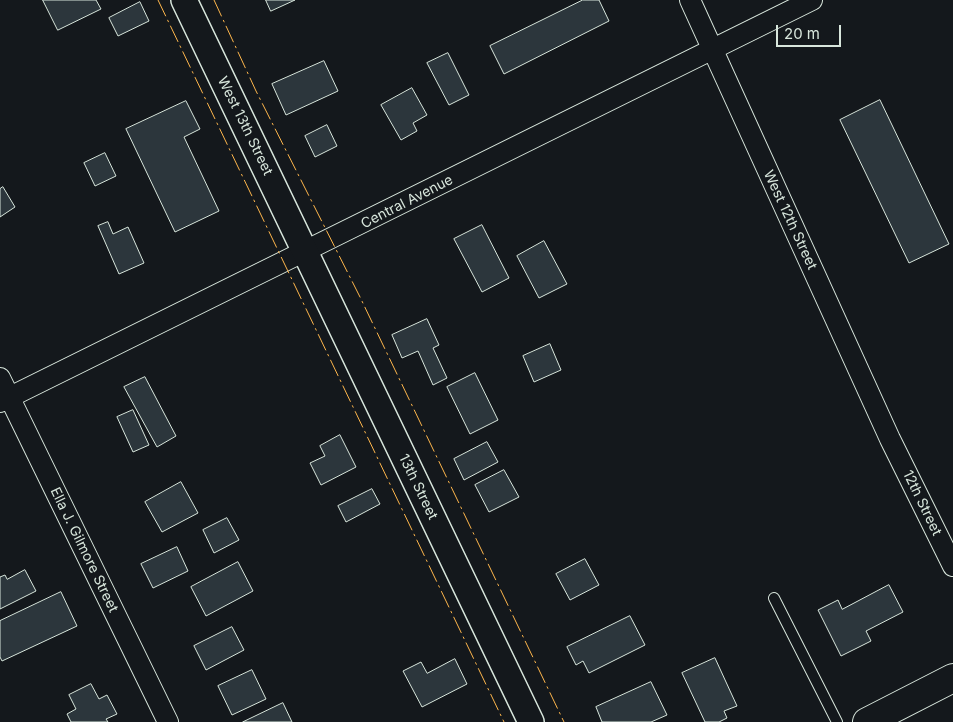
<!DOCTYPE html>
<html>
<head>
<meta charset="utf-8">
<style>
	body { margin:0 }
	#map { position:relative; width:953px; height:722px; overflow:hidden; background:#14181c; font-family:Inter,sans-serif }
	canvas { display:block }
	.scale { position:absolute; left:776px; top:25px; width:65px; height:22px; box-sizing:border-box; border:2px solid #d8e6dc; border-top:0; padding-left:6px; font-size:15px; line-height:18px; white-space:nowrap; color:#d8e6dc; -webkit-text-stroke:4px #14181c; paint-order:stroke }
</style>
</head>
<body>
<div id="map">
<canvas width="953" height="722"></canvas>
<div class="scale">20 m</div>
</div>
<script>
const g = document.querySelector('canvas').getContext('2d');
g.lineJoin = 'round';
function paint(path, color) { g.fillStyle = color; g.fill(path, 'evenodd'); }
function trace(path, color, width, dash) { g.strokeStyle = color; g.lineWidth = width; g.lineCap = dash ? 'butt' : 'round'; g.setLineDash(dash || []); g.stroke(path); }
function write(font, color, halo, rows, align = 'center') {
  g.font = font + ' Inter,sans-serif'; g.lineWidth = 4; g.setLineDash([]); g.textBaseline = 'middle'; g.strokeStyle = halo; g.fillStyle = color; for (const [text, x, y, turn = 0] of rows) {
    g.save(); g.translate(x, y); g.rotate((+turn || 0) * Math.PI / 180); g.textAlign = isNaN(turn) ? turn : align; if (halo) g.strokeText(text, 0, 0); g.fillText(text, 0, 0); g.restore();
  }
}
const building = new Path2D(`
	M 43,0 L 96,0 L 101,9 L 58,30 Z
	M 266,0 L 295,0 L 271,11 Z
	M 583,0 L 599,0 L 609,21 L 504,74 L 490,46 Z
	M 140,2 L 149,21 L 118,36 L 109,18 Z
	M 448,53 L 469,95 L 449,105 L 427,63 Z
	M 324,61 L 338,91 L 286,115 L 272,84 Z
	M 412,88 L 427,115 L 413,123 L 417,131 L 401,140 L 381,105 Z
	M 880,100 L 949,244 L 909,263 L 840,120 Z
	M 186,101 L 200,129 L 184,137 L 219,211 L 175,232 L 126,129 Z
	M 327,125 L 337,146 L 315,157 L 305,136 Z
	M 105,153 L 116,176 L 95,186 L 84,163 Z
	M 3,187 L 15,207 L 0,217 L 0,189 Z
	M 108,222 L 113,234 L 128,227 L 144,263 L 119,274 L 98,226 Z
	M 482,225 L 509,278 L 482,292 L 454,239 Z
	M 544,241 L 567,284 L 539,298 L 517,256 Z
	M 427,319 L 439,345 L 433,348 L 447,378 L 433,385 L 418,351 L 402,358 L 392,335 Z
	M 550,344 L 561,370 L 534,382 L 523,356 Z
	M 475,373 L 498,420 L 470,434 L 447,387 Z
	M 145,377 L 176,436 L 157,447 L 124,387 Z
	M 133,410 L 149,445 L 133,452 L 117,417 Z
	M 340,435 L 356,467 L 321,485 L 310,463 L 325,456 L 320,446 Z
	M 487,442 L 498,462 L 464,480 L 454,459 Z
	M 504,470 L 519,497 L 489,512 L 475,485 Z
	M 181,482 L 198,513 L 162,532 L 145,502 Z
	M 372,489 L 380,504 L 346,522 L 338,506 Z
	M 227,518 L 239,540 L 214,553 L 203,530 Z
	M 177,547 L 188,571 L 153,588 L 141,564 Z
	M 585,559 L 599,585 L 570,600 L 556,574 Z
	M 238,562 L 253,591 L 206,616 L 191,587 Z
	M 25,570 L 36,591 L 0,609 L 0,577 L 5,575 L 7,579 Z
	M 889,585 L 903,612 L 866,631 L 871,641 L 841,656 L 818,610 L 838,600 L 842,609 Z
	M 61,592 L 77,626 L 2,661 L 0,657 L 0,621 Z
	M 630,616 L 645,645 L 589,673 L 583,661 L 576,665 L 567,647 Z
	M 232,627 L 244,650 L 206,670 L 194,646 Z
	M 715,658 L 737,706 L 724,711 L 727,718 L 719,722 L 705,722 L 682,673 Z
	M 455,659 L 467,684 L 422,707 L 403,671 L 421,662 L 427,673 Z
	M 252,670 L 266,699 L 232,715 L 218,686 Z
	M 651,682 L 667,715 L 651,722 L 602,722 L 596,707 Z
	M 91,684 L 99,699 L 107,695 L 117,714 L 106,719 L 108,722 L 71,722 L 67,714 L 76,709 L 69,695 Z
	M 283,703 L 292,722 L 243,722 Z`);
paint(building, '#2c363c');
trace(building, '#d8e6dc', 1);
const service = new Path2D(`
	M 774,598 L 837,722`);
const minor = new Path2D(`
	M 690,0 L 890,439 L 953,566
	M 0,378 L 168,722
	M 0,402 L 812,0`);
const tertiary = new Path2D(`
	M 184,0 L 531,722`);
const secondary = new Path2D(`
	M 867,722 L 953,678`);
trace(service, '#d8e6dc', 12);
trace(minor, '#d8e6dc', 22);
trace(tertiary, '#d8e6dc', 28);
trace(secondary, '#d8e6dc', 30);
trace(service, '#14181c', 10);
trace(minor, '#14181c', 20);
trace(tertiary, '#14181c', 25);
trace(secondary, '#14181c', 28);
trace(new Path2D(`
	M 158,0 L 504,722
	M 214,0 L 256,91 L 360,297 L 564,722`), '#ffb74d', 1, [18, 4, 2.5, 4]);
write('14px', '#d8e6dc', '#14181c', [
	["West 13th Street",245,126,64],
	["Central Avenue",407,202,-27],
	["West 12th Street",790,220,65],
	["13th Street",418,487,64],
	["12th Street",922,503,64],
	["Ella J. Gilmore Street",84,550,64]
]);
</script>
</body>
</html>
